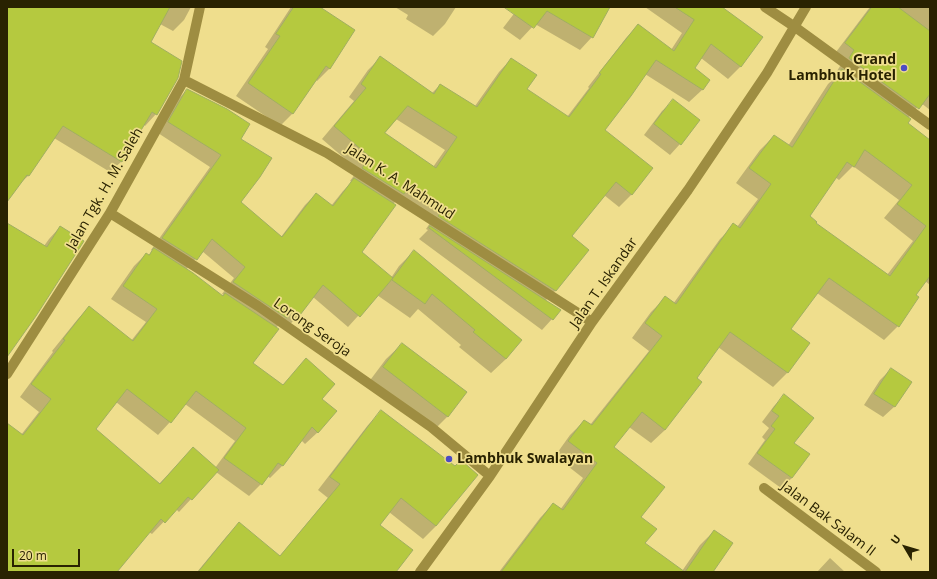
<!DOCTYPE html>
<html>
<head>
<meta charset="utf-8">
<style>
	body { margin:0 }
	#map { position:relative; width:937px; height:579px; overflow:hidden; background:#efde8d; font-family:"Open Sans",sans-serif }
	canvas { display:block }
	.frame { position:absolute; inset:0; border:8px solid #292201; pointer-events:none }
	.north { position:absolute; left:885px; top:527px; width:40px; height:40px; -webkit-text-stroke:3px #efde8d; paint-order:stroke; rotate:308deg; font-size:11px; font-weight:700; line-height:16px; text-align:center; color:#292201 }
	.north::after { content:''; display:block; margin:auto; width:14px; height:18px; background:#292201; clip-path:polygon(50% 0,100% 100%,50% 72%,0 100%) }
	.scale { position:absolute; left:12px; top:549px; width:68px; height:18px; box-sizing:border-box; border:2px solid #292201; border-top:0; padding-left:5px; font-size:12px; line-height:14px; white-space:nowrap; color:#292201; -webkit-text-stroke:3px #efde8d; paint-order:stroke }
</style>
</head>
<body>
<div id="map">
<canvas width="937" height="579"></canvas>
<div class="frame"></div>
<div class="north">U</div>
<div class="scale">20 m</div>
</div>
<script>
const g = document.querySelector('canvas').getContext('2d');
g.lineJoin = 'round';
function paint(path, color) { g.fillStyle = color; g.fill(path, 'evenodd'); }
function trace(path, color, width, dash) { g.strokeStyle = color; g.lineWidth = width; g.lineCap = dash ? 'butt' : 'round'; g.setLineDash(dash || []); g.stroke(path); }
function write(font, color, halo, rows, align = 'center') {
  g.font = font + ' "Open Sans",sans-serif'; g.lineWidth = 3.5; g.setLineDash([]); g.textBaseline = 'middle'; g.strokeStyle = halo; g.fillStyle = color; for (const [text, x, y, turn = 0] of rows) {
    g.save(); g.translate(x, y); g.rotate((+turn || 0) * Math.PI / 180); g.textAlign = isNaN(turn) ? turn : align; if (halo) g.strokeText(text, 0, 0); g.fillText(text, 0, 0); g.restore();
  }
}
paint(new Path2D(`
	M 7,7 L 191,7 L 184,20 L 173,31 L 160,24 L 150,43 L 156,114 L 145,126 L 143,124 L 122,161 L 110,172 L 54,138 L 28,176 L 16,187 L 7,200 Z
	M 291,7 L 318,7 L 330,68 L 317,81 L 316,80 L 293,113 L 280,126 L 236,96 L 268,49 L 265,47 Z
	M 395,7 L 456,7 L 445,24 L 433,36 L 406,19 L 408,15 Z
	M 510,7 L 609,7 L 592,37 L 580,50 L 535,24 L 520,40 L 503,28 L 516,11 Z
	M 645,7 L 721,7 L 741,66 L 728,79 L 701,58 L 694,68 L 709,80 L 702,90 L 689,102 L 645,74 L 603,130 L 632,194 L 619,207 L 604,195 L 570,236 L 588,250 L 555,291 L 545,301 L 552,319 L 542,330 L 419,239 L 428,230 L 426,229 L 430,223 L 397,200 L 393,204 L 361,252 L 391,278 L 399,266 L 414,251 L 506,359 L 491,373 L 459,347 L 461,345 L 418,309 L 410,318 L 377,295 L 348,327 L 313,297 L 300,315 L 288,326 L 282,321 L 276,328 L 252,364 L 282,386 L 306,360 L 321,399 L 318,432 L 305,444 L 301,440 L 282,466 L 270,478 L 267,476 L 261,484 L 249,496 L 216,472 L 179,512 L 176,509 L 152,534 L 149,532 L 116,572 L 7,572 L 7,424 L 21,435 L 39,412 L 20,397 L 53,352 L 52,351 L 77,320 L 89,307 L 131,341 L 146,322 L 111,299 L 134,266 L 146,254 L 148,256 L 153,251 L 151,250 L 210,167 L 158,133 L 176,101 L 187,90 L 239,139 L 240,202 L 281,237 L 305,205 L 316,194 L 331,206 L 343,191 L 352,182 L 350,181 L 358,170 L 322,139 L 354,101 L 349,97 L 368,70 L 380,58 L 431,94 L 440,85 L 475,106 L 499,72 L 511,59 L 526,89 L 567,117 L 589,88 L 588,87 L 626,38 L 639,25 L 671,50 L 682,33 ZM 396,119 L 445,150 L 433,167 L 384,133 ZM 202,251 L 234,278 L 222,294 L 224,295 L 222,297 L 186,270 ZM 116,402 L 158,435 L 170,422 L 185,404 L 235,441 L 215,468 L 193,448 L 159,484 L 95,429 Z
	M 870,7 L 930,7 L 930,110 L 921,103 L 908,118 L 906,124 L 930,143 L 930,285 L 925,281 L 915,295 L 898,326 L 884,340 L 817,293 L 789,330 L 809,344 L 787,373 L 773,387 L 718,347 L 695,378 L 665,430 L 651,443 L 629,427 L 613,448 L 640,517 L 644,544 L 682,571 L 700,545 L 714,531 L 712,572 L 499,572 L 540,518 L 553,504 L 560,510 L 583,478 L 555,456 L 570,435 L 584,421 L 590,425 L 649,351 L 632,338 L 651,312 L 665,298 L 673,304 L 720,239 L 734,225 L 737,227 L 758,199 L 736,183 L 760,150 L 774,136 L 788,146 L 828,84 L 840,73 L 837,71 L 842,63 L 833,56 ZM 853,166 L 899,200 L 884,218 L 913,241 L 887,275 L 814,224 L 809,217 L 835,177 L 839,180 Z
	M 673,101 L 680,144 L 670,155 L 644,135 L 662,111 Z
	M 7,224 L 44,246 L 49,239 L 60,227 L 7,354 Z
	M 402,344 L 448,416 L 432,432 L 368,383 L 386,359 Z
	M 891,369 L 910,382 L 894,407 L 883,417 L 864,405 L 880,380 Z
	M 784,396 L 793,444 L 792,478 L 781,488 L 748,464 L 765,440 L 762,437 L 769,428 L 762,422 L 774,406 Z
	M 381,412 L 436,526 L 423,539 L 389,512 L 379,526 L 394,572 L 197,572 L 226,537 L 239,523 L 279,557 L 328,498 L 318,490 L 368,425 Z
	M 830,558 L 845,572 L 817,572 Z`), '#0003');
const building = new Path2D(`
	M 7,7 L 170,7 L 151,42 L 182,61 L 178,78 L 157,115 L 152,112 L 122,162 L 63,126 L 29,176 L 27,175 L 7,202 Z
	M 294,7 L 320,7 L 355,30 L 330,69 L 326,66 L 293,114 L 248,83 L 280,36 L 276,34 Z
	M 504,7 L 610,7 L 593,38 L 547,11 L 534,28 Z
	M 675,7 L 722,7 L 763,37 L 741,67 L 711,44 L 695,68 L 710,80 L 703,90 L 656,60 L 631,96 L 605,130 L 653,168 L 632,195 L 616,182 L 572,236 L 589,250 L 556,291 L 438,216 L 442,210 L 409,187 L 404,194 L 362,168 L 370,157 L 334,126 L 366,88 L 361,84 L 380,56 L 434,94 L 440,84 L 477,107 L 511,58 L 537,75 L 527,89 L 569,117 L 601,74 L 599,73 L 638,24 L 674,51 L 694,20 ZM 408,106 L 457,137 L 436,168 L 385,133 Z
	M 872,7 L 898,7 L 930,31 L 930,94 L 919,109 L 849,58 L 854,50 L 845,43 Z
	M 842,69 L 911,119 L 908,123 L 930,140 L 930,276 L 916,295 L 919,297 L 899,327 L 829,278 L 791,329 L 810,343 L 788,373 L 730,332 L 697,378 L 702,382 L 665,430 L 642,412 L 614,447 L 665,487 L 641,517 L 657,529 L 645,543 L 685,572 L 714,530 L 733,543 L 713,572 L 501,572 L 553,503 L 563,510 L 597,463 L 568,441 L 584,420 L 592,425 L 662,336 L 645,323 L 665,296 L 676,304 L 733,223 L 740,228 L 771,184 L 749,168 L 774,135 L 792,147 ZM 865,150 L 912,185 L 897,204 L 926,226 L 890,276 L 816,223 L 817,222 L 810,216 L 847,162 L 854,167 Z
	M 187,89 L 227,109 L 250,124 L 241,139 L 272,158 L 260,177 L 241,202 L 282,237 L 316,193 L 333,206 L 354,178 L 396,205 L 362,252 L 393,278 L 360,317 L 323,285 L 300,315 L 293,310 L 287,318 L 233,282 L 245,267 L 212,239 L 197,260 L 162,238 L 221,155 L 168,122 Z
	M 673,99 L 700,120 L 681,145 L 654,124 Z
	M 7,223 L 47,247 L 60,226 L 84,241 L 36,316 L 7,357 Z
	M 430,226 L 561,310 L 553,320 L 429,228 Z
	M 154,248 L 193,273 L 223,296 L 225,293 L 279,329 L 253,363 L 283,385 L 306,358 L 335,384 L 322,399 L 337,411 L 318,433 L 312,427 L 283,466 L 278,463 L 262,485 L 224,458 L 246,428 L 196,391 L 171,423 L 127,389 L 96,429 L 160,484 L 193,447 L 219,470 L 192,500 L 188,497 L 165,523 L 161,519 L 117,572 L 7,572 L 7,423 L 23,435 L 51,399 L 31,384 L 65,340 L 63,339 L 89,306 L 133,341 L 157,309 L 123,286 L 146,253 L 149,255 Z
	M 414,250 L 522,340 L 506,359 L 473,332 L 475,330 L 432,294 L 425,304 L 392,280 Z
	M 402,343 L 467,392 L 448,417 L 383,367 Z
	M 891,368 L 912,382 L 895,407 L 874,394 Z
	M 784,394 L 814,418 L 794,443 L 810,454 L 792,478 L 757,453 L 775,429 L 771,426 L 779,416 L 772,411 Z
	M 381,410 L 455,466 L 461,460 L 478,475 L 436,526 L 401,498 L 380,525 L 413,550 L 396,572 L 198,572 L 239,522 L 280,556 L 340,484 L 330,477 Z`);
paint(building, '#b5c93f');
trace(building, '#a0ae61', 1);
trace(new Path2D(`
	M 765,7 L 795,27 L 930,125
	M 184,80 L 327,153 L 592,322
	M 110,213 L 258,306 L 431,427 L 490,476
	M 7,374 L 110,213 L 184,80 L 200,7
	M 764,488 L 876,572
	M 420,572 L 490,476 L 592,322 L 688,190 L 767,73 L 806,7`), '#9e8d41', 10);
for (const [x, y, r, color] of [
	[904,68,4,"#4c4cc3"],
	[449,459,4,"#4c4cc3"]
]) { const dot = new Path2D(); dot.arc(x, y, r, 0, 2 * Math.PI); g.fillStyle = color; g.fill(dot); trace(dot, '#efde8d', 1.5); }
write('bold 14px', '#292201', '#efde8d', [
	["Grand",896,60],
	["Lambhuk Hotel",896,76],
	["Lambhuk Swalayan",457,459,"left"]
], 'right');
write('14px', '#292201', '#efde8d', [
	["Jalan K. A. Mahmud",400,182,33],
	["Jalan Tgk. H. M. Saleh",105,189,-60],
	["Jalan T. Iskandar",604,283,-55],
	["Lorong Seroja",312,328,35],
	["Jalan Bak Salam II",828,519,37]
]);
</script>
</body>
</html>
